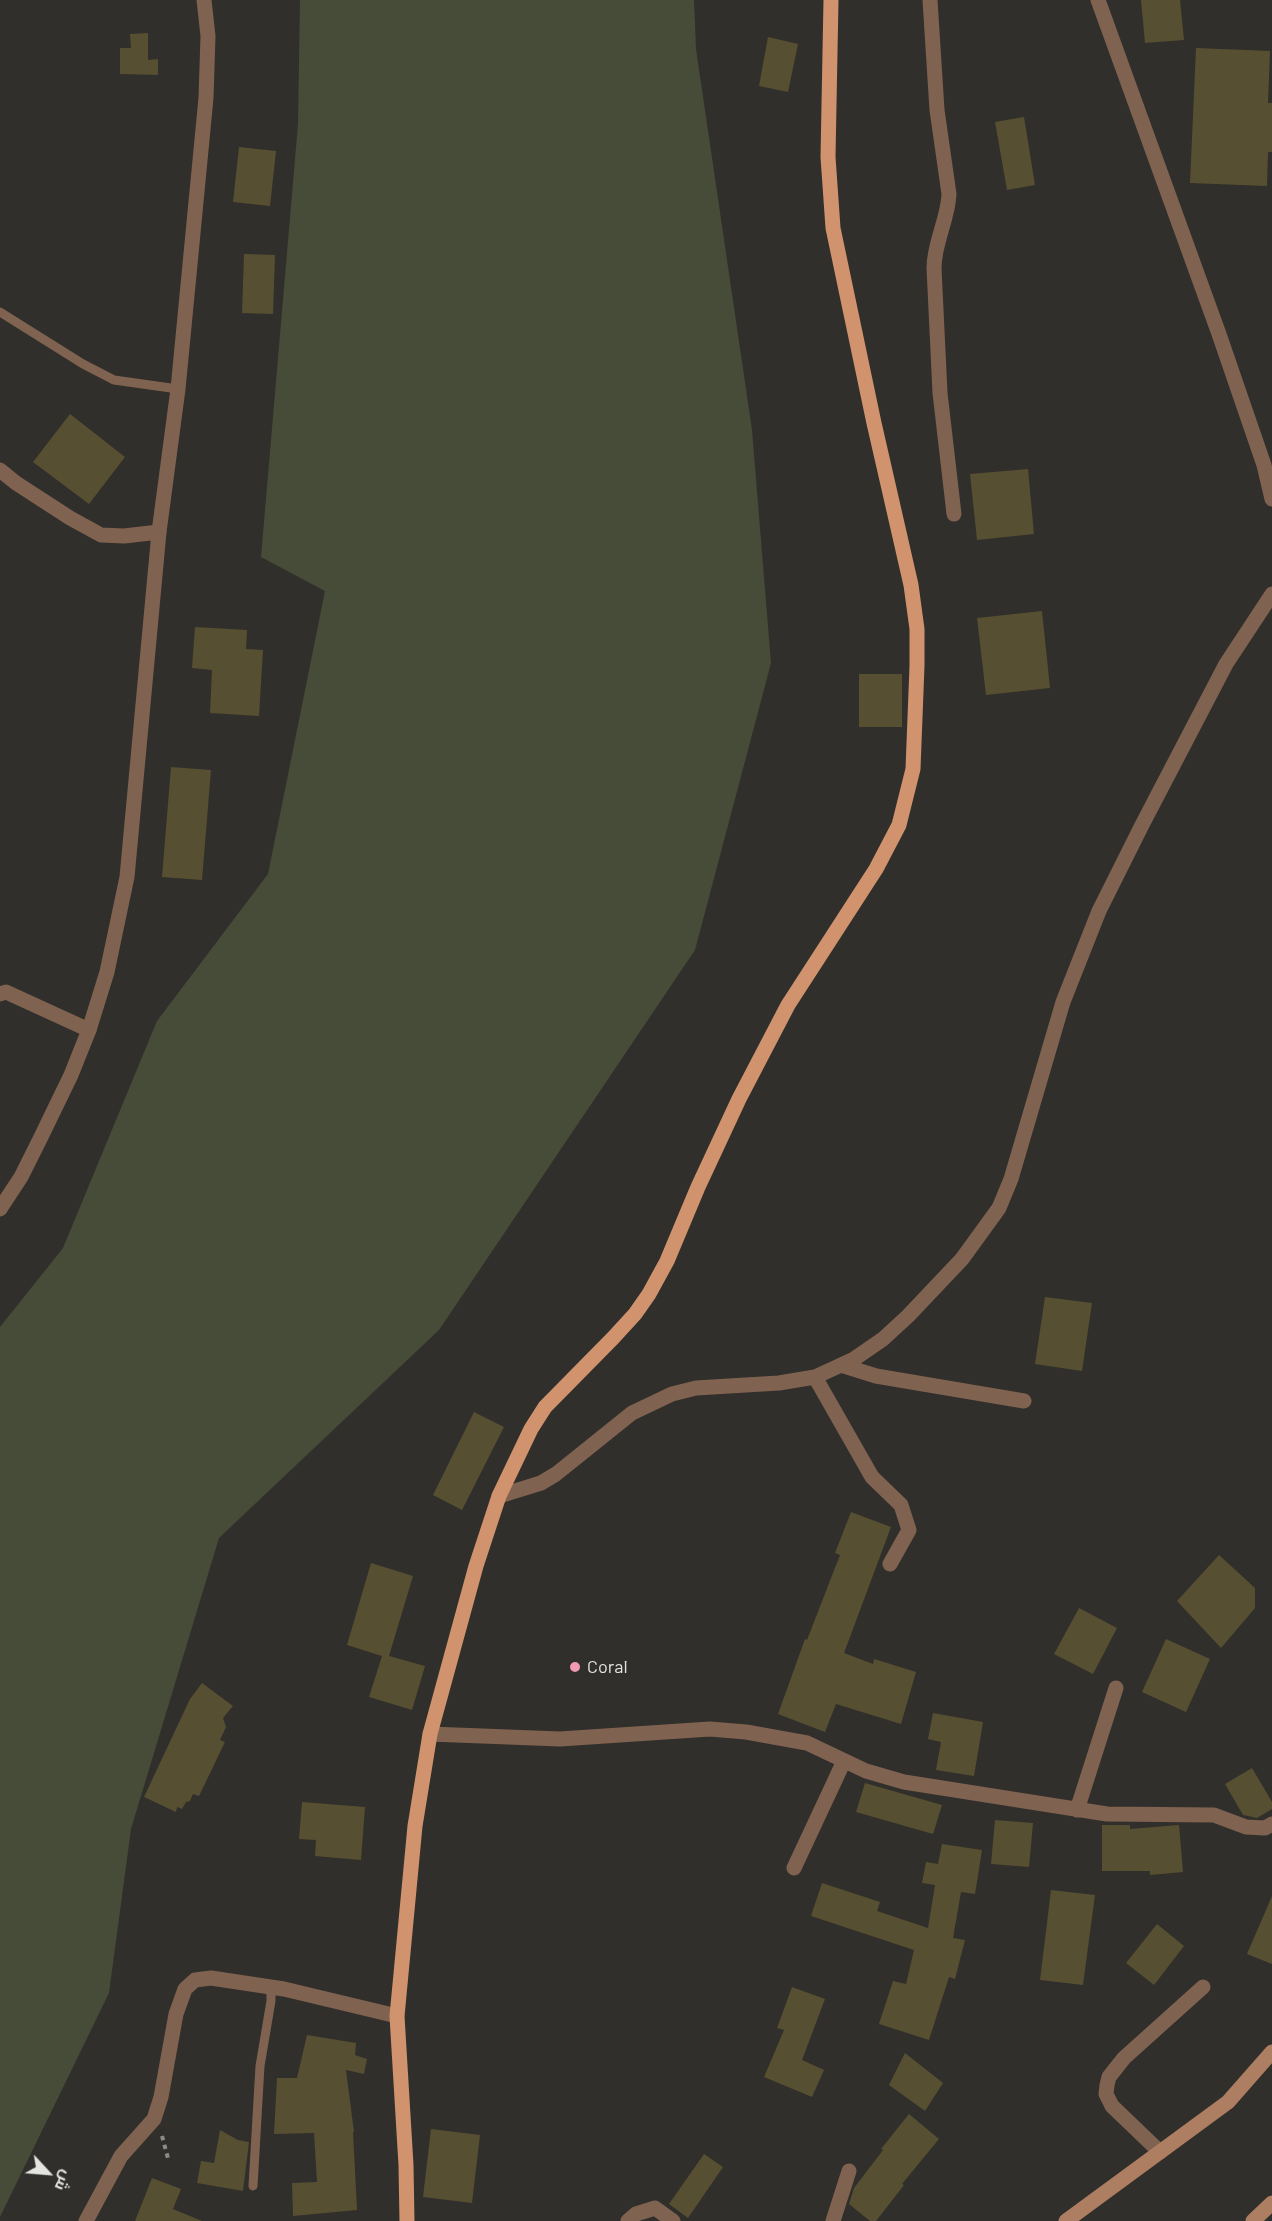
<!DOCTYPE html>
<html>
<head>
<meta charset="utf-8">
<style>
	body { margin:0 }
	#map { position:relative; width:1272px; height:2221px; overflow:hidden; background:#302f2b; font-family:Barlow,Cairo,sans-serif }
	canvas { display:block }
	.north { position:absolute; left:18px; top:2143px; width:60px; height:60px; -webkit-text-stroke:4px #302f2b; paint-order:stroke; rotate:116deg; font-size:16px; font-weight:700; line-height:24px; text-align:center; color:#e4e4e1 }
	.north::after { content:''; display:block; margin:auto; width:21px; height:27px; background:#e4e4e1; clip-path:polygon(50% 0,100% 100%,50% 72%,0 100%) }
</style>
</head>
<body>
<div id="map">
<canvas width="1272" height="2221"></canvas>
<div class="north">ش</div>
</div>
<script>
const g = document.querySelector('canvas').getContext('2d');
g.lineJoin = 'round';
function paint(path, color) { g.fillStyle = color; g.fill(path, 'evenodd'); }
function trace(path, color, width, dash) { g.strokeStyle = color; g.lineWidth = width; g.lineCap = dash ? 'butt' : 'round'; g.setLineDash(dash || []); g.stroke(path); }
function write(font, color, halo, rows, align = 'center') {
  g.font = font + ' Barlow,sans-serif'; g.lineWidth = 6; g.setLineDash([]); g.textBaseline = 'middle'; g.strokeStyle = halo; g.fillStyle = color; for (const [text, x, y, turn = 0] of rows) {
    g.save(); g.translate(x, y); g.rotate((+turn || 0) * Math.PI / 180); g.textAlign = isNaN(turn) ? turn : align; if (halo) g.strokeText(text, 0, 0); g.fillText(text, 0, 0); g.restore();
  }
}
paint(new Path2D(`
	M 300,0 L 694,0 L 696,49 L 752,430 L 771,663 L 695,950 L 439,1330 L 219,1538 L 131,1829 L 109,1993 L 0,2217 L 0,1327 L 63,1248 L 157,1021 L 268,874 L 325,591 L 261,557 L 298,124 Z`), '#474c39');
paint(new Path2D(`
	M 1141,0 L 1180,0 L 1184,40 L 1145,43 Z
	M 148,33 L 148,60 L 158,59 L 158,75 L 120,74 L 120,48 L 131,48 L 130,34 Z
	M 768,37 L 798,44 L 788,92 L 759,86 Z
	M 1196,48 L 1270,51 L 1268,103 L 1272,103 L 1272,152 L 1268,152 L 1267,186 L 1190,183 Z
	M 1024,117 L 1035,185 L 1007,190 L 995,122 Z
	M 239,147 L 276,151 L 270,206 L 233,202 Z
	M 244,254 L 275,255 L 273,314 L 242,313 Z
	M 70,414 L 125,457 L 89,504 L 33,462 Z
	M 1028,469 L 1034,534 L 977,540 L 970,474 Z
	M 1042,611 L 1050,688 L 986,695 L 977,618 Z
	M 195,627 L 247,630 L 246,649 L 263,650 L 259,716 L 210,713 L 212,670 L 192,668 Z
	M 859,674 L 902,674 L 902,727 L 859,727 Z
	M 171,767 L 211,770 L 202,880 L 162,877 Z
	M 1045,1297 L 1092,1303 L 1082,1371 L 1035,1364 Z
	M 474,1412 L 504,1427 L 462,1510 L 433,1495 Z
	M 851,1512 L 891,1527 L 844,1653 L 873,1664 L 874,1659 L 916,1672 L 901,1724 L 836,1704 L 825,1732 L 778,1714 L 805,1639 L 807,1640 L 840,1555 L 835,1553 Z
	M 1219,1555 L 1255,1588 L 1255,1608 L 1221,1648 L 1177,1601 Z
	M 371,1563 L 413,1576 L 389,1656 L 425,1666 L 412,1710 L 369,1697 L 382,1656 L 347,1645 Z
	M 1079,1608 L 1117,1628 L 1093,1674 L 1054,1654 Z
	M 1166,1639 L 1210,1659 L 1186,1712 L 1142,1692 Z
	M 202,1683 L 233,1706 L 223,1718 L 226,1727 L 220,1740 L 225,1742 L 199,1796 L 193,1794 L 190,1801 L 186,1802 L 182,1809 L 177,1807 L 176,1812 L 144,1797 L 190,1699 Z
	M 933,1713 L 983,1722 L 974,1776 L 936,1770 L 941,1742 L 928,1739 Z
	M 1252,1768 L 1272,1802 L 1272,1809 L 1257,1818 L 1243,1815 L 1225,1784 Z
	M 865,1783 L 942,1805 L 933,1834 L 856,1812 Z
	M 302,1802 L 365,1807 L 361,1860 L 315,1856 L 316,1840 L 299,1839 Z
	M 995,1820 L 1033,1823 L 1029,1867 L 991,1864 Z
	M 1102,1825 L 1130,1825 L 1130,1829 L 1179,1825 L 1183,1872 L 1150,1875 L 1150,1871 L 1102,1871 Z
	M 942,1844 L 982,1850 L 975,1894 L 961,1892 L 953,1938 L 965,1940 L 955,1979 L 949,1977 L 929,2040 L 879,2024 L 893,1981 L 906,1984 L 914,1950 L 811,1916 L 822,1883 L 880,1902 L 877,1911 L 928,1928 L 935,1885 L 922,1883 L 926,1862 L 938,1864 Z
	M 1051,1890 L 1095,1895 L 1083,1985 L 1040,1980 Z
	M 1272,1896 L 1272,1964 L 1247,1954 Z
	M 1157,1924 L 1184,1946 L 1154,1985 L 1126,1963 Z
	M 792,1987 L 825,1999 L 802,2060 L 824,2070 L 812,2097 L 764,2077 L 784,2030 L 777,2028 Z
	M 307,2035 L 356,2043 L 355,2055 L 367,2059 L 364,2074 L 346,2070 L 354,2132 L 353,2132 L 357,2210 L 293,2216 L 292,2183 L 317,2182 L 314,2133 L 274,2134 L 277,2078 L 297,2078 Z
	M 905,2053 L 943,2083 L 925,2111 L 889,2085 Z
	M 909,2114 L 939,2139 L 902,2184 L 904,2185 L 876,2221 L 870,2221 L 849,2204 L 854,2188 L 883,2150 L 881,2149 Z
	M 431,2129 L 480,2135 L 472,2203 L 423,2197 Z
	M 220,2130 L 238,2140 L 249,2142 L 243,2191 L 197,2183 L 201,2161 L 214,2163 Z
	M 704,2154 L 723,2167 L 688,2218 L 669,2204 Z
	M 152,2178 L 181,2189 L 173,2209 L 202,2221 L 135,2221 Z`), '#574f31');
trace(new Path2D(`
	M 162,2136 L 169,2162`), '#8b8b87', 4, [4.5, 4.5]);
trace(new Path2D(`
	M 0,312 L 83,364 L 114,380 L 178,389
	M 253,2186 L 260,2066 L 271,2001 L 271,1987`), '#806250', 9);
trace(new Path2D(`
	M 930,0 L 937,110 L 949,194 C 948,220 934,242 934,268 L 940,393 L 954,514
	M 1098,0 L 1219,334 L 1264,465 L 1272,499
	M 0,470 L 16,483 L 70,518 L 101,535 L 124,536 L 159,532
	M 0,994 L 6,992 L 89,1030
	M 841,1365 L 876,1376 L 1024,1401
	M 815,1377 L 872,1477 L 901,1505 L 909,1530 L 890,1564
	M 499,1496 L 541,1483 L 556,1474 L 632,1413 L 672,1394 L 696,1388 L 779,1383 L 815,1377 L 854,1359 L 883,1339 L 908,1316 L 962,1259 L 999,1208 L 1011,1179 L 1063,1002 L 1099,911 L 1142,825 L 1226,664 L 1272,594
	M 430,1734 L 560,1739 L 710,1729 L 746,1732 L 807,1743 L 866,1771 L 904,1782 L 1107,1814 L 1214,1815 L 1246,1827 L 1265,1828 L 1272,1824
	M 1077,1810 L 1116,1688
	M 794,1868 L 844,1761
	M 1160,2152 L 1112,2106 L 1106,2094 L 1107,2085 L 1109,2077 L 1124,2058 L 1203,1987
	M 86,2221 L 121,2156 L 154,2119 L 161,2097 L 176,2014 L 185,1989 L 195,1980 L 211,1978 L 284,1989 L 397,2016
	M 628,2221 L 636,2214 L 655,2208 L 673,2221
	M 833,2221 L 849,2171`), '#806250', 15);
trace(new Path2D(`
	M 0,1209 L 21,1177 L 41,1137 L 71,1075 L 89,1030 L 107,972 L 127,877 L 159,532 L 178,389 L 206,98 L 208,36 L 204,0`), '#806250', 15);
trace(new Path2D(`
	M 1066,2221 L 1228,2102 L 1272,2052
	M 1253,2221 L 1272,2203`), '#ad7e61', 15);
trace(new Path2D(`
	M 407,2221 L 406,2165 L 397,2016 L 415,1826 L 430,1734 L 476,1566 L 499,1496 L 531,1429 L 545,1407 L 613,1338 L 635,1314 L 649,1294 L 667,1261 L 698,1187 L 739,1099 L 788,1005 L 876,869 L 899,825 L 913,769 L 917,666 L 917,629 L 911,585 L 874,423 L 833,228 L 828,157 L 831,0`), '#d0936d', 15);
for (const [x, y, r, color] of [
	[575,1667,6,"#f19ab3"]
]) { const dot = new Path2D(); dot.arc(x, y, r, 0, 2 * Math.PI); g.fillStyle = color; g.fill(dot); trace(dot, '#302f2b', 2); }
write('18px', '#e4e4e1', '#302f2b', [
	["Coral",587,1667]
], 'left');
</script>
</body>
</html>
